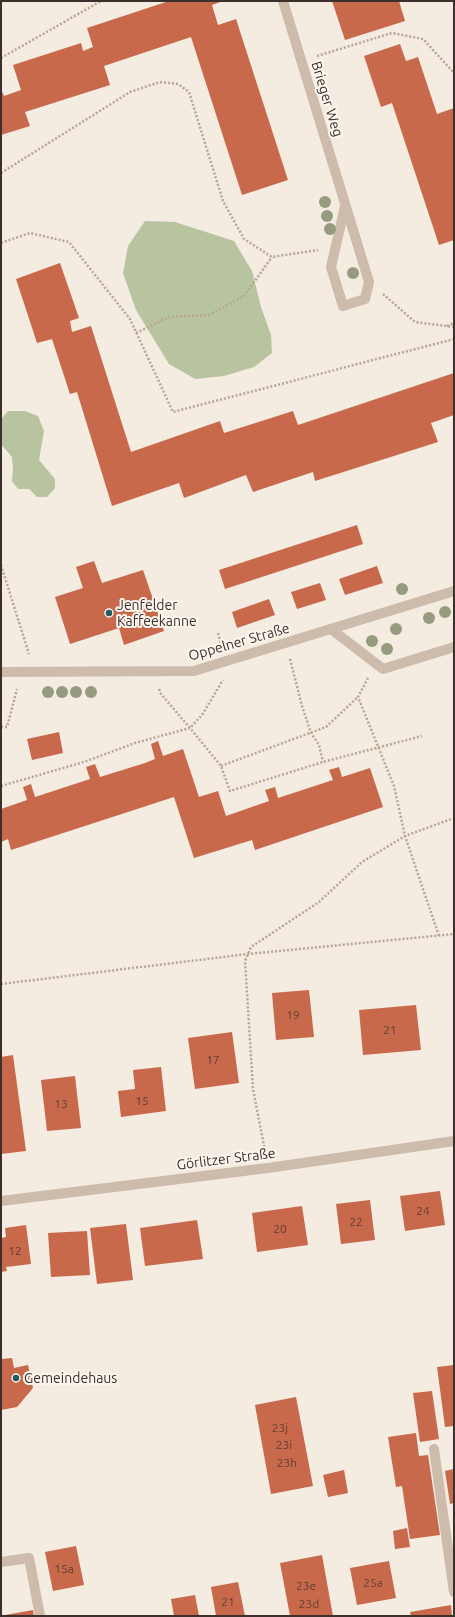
<!DOCTYPE html>
<html>
<head>
<meta charset="utf-8">
<style>
	body { margin:0 }
	#map { position:relative; width:455px; height:1617px; overflow:hidden; background:#f4ebe1; font-family:Ubuntu,sans-serif }
	canvas { display:block }
	.frame { position:absolute; inset:0; border:2px solid #3b302b; pointer-events:none }
</style>
</head>
<body>
<div id="map">
<canvas width="455" height="1617"></canvas>
<div class="frame"></div>
</div>
<script>
const g = document.querySelector('canvas').getContext('2d');
g.lineJoin = 'round';
function paint(path, color) { g.fillStyle = color; g.fill(path, 'evenodd'); }
function trace(path, color, width, dash) { g.strokeStyle = color; g.lineWidth = width; g.lineCap = dash ? 'butt' : 'round'; g.setLineDash(dash || []); g.stroke(path); }
function write(font, color, halo, rows, align = 'center') {
  g.font = font + ' Ubuntu,sans-serif'; g.lineWidth = 4; g.setLineDash([]); g.textBaseline = 'middle'; g.strokeStyle = halo; g.fillStyle = color; for (const [text, x, y, turn = 0] of rows) {
    g.save(); g.translate(x, y); g.rotate((+turn || 0) * Math.PI / 180); g.textAlign = isNaN(turn) ? turn : align; if (halo) g.strokeText(text, 0, 0); g.fillText(text, 0, 0); g.restore();
  }
}
paint(new Path2D(`
	M 145,221 L 175,222 L 234,241 L 252,271 L 261,307 L 271,335 L 272,353 L 254,367 L 224,376 L 195,379 L 169,364 L 136,310 L 123,273 L 128,246 Z
	M 8,411 L 25,411 L 38,416 L 44,431 L 39,460 L 55,479 L 55,488 L 47,497 L 37,497 L 29,489 L 18,489 L 12,481 L 13,469 L 12,457 L 1,444 L 1,419 Z`), '#b8c4a0');
paint(new Path2D(`
	M 169,1 L 223,1 L 212,5 L 218,25 L 236,19 L 288,180 L 242,195 L 191,37 L 104,66 L 110,85 L 25,112 L 30,126 L 1,135 L 1,89 L 4,96 L 21,90 L 13,65 L 81,43 L 83,51 L 93,47 L 87,28 Z
	M 332,1 L 399,1 L 405,21 L 345,40 Z
	M 400,44 L 406,61 L 418,57 L 437,114 L 454,108 L 454,240 L 439,245 L 392,103 L 381,107 L 364,56 Z
	M 60,263 L 79,318 L 70,321 L 72,332 L 91,326 L 131,452 L 220,421 L 224,433 L 293,411 L 298,425 L 454,373 L 454,415 L 431,423 L 438,442 L 315,481 L 313,472 L 253,492 L 246,475 L 184,498 L 179,483 L 112,506 L 77,392 L 70,394 L 52,339 L 37,343 L 16,279 Z
	M 357,525 L 363,544 L 225,589 L 219,570 Z
	M 94,561 L 102,583 L 143,570 L 164,631 L 124,645 L 119,628 L 70,644 L 55,597 L 83,588 L 76,567 Z
	M 377,566 L 383,583 L 345,595 L 339,579 Z
	M 320,583 L 326,600 L 297,609 L 291,592 Z
	M 269,599 L 275,615 L 237,628 L 232,612 Z
	M 59,732 L 63,753 L 32,760 L 27,739 Z
	M 158,741 L 163,756 L 183,749 L 199,797 L 218,791 L 226,816 L 269,801 L 265,790 L 275,787 L 278,798 L 333,780 L 329,770 L 339,767 L 342,777 L 370,768 L 383,807 L 255,850 L 252,840 L 194,858 L 174,797 L 11,850 L 8,839 L 1,842 L 1,809 L 27,800 L 23,787 L 31,784 L 35,797 L 90,779 L 86,767 L 95,764 L 100,777 L 145,763 L 155,759 L 151,744 Z
	M 309,990 L 314,1037 L 276,1040 L 272,993 Z
	M 416,1005 L 421,1050 L 363,1055 L 359,1010 Z
	M 232,1032 L 239,1083 L 195,1089 L 188,1038 Z
	M 13,1055 L 26,1151 L 1,1154 L 1,1057 Z
	M 161,1067 L 166,1111 L 121,1117 L 118,1091 L 135,1089 L 133,1070 Z
	M 75,1076 L 81,1128 L 47,1131 L 41,1080 Z
	M 440,1191 L 445,1225 L 405,1231 L 400,1196 Z
	M 370,1200 L 375,1240 L 341,1244 L 336,1204 Z
	M 302,1206 L 308,1245 L 257,1252 L 252,1213 Z
	M 197,1220 L 203,1259 L 145,1266 L 140,1228 Z
	M 126,1224 L 133,1280 L 97,1284 L 90,1228 Z
	M 26,1225 L 31,1264 L 6,1267 L 7,1271 L 1,1272 L 1,1238 L 6,1237 L 5,1228 Z
	M 87,1231 L 90,1275 L 51,1277 L 48,1233 Z
	M 12,1358 L 14,1368 L 28,1365 L 33,1388 L 17,1407 L 1,1410 L 1,1359 Z
	M 454,1365 L 454,1426 L 445,1427 L 437,1367 Z
	M 432,1391 L 439,1439 L 420,1442 L 413,1393 Z
	M 296,1397 L 313,1486 L 271,1494 L 255,1405 Z
	M 416,1433 L 419,1456 L 428,1455 L 440,1535 L 410,1539 L 402,1486 L 396,1487 L 388,1437 Z
	M 454,1469 L 454,1503 L 450,1504 L 445,1471 Z
	M 344,1470 L 348,1493 L 328,1497 L 323,1475 Z
	M 407,1528 L 410,1547 L 395,1549 L 393,1531 Z
	M 76,1546 L 84,1585 L 53,1591 L 45,1552 Z
	M 322,1555 L 333,1616 L 290,1616 L 280,1563 Z
	M 389,1561 L 396,1598 L 357,1605 L 350,1568 Z
	M 238,1582 L 245,1616 L 216,1616 L 211,1587 Z
	M 195,1595 L 199,1616 L 174,1616 L 171,1599 Z
	M 451,1605 L 452,1616 L 411,1616 L 410,1612 Z
	M 33,1610 L 34,1616 L 5,1616 L 5,1615 Z`), '#c8694b');
trace(new Path2D(`
	M 317,56 L 392,33 L 423,39 L 454,73
	M 1,58 L 101,1
	M 1,173 L 130,92 L 160,82 L 178,84 L 189,92 L 223,201 L 244,239 L 272,257 L 318,250
	M 1,243 L 30,233 L 69,242 L 130,319 L 173,412 L 454,339
	M 383,294 L 415,322 L 454,327
	M 447,326 L 454,323
	M 136,333 L 169,317 L 209,315 L 244,296 L 272,257
	M 1,565 L 29,654
	M 218,633 L 221,644
	M 290,659 L 302,706 L 311,733 L 319,745 L 323,762
	M 368,678 L 358,697 L 394,786 L 405,836 L 439,936
	M 159,689 L 161,694 L 190,728 L 202,715 L 223,680
	M 1,727 L 7,727 L 17,689
	M 221,766 L 326,727 L 358,697
	M 1,786 L 84,762 L 135,743 L 190,728 L 221,766 L 230,791 L 323,762 L 422,736
	M 1,984 L 248,954 L 454,934
	M 265,1151 L 253,1089 L 245,961 L 251,947 L 319,902 L 362,862 L 405,836 L 454,818`), '#b9a596', 2.5, [2, 2]);
trace(new Path2D(`
	M 331,629 L 383,669 L 454,647
	M 434,1449 L 454,1592
	M 1,1562 L 29,1558 L 40,1616`), '#cdbbac', 10);
trace(new Path2D(`
	M 283,1 L 369,282 L 365,299 L 343,306 L 331,267 L 345,206
	M 1,672 L 194,671 L 454,591
	M 1,1201 L 268,1168 L 454,1141`), '#cdbbac', 10);
g.fillStyle = '#969b7f';
for (const [x, y] of [
	[325,202],
	[327,216],
	[330,229],
	[353,273],
	[402,589],
	[445,612],
	[429,618],
	[396,629],
	[372,641],
	[387,649],
	[48,692],
	[62,692],
	[76,692],
	[91,692]
]) { g.beginPath(); g.arc(x, y, 6, 0, 2 * Math.PI); g.fill(); }
for (const [x, y, r, color] of [
	[109,613,4,"#1f5a5e"],
	[16,1378,4,"#1f5a5e"]
]) { const dot = new Path2D(); dot.arc(x, y, r, 0, 2 * Math.PI); g.fillStyle = color; g.fill(dot); trace(dot, '#fbf5ee', 1.5); }
write('12px', '#5e3e33', null, [
	["19",293,1015],
	["21",390,1030],
	["17",213,1060],
	["15",142,1101],
	["13",61,1104],
	["24",423,1211],
	["22",356,1222],
	["20",280,1229],
	["12",15,1251],
	["23j",280,1428],
	["23i",284,1445],
	["23h",287,1463],
	["15a",64,1569],
	["25a",373,1583],
	["23e",306,1586],
	["21",228,1602],
	["23d",309,1604]
]);
write('14px', '#3b302b', '#fbf5ee', [
	["Brieger Weg",327,99,73],
	["Oppelner Straße",239,642,-16],
	["Görlitzer Straße",226,1159,-7]
]);
write('14px', '#3b302b', '#fbf5ee', [
	["Jenfelder",117,605],
	["Kaffeekanne",117,621],
	["Gemeindehaus",24,1378]
], 'left');
</script>
</body>
</html>
